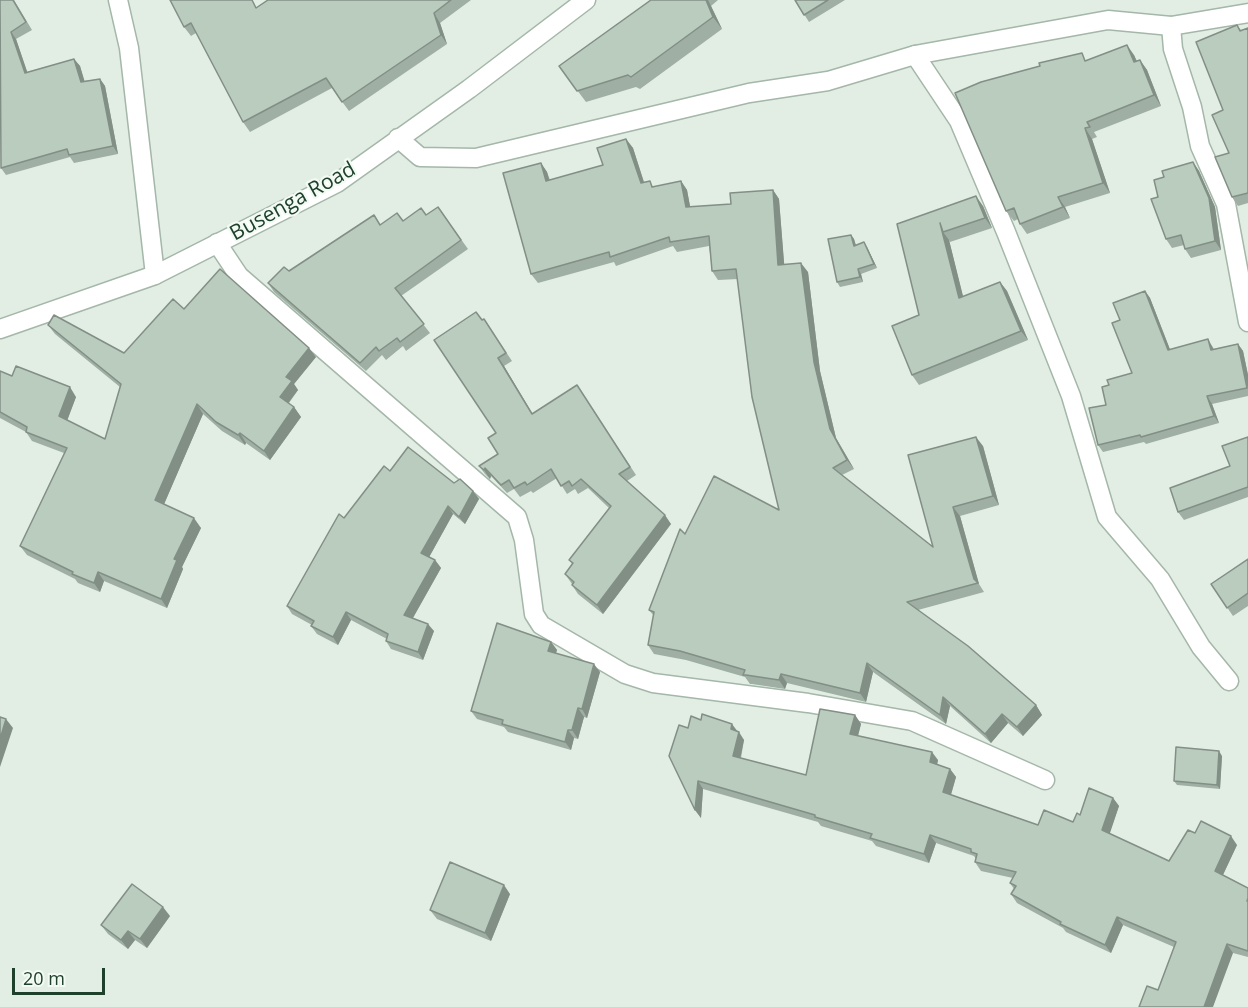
<!DOCTYPE html>
<html>
<head>
<meta charset="utf-8">
<style>
	body { margin:0 }
	#map { position:relative; width:1248px; height:1007px; overflow:hidden; background:#e2eee4; font-family:"Open Sans",sans-serif }
	canvas { display:block }
	.scale { position:absolute; left:12px; top:968px; width:93px; height:27px; box-sizing:border-box; border:3px solid #1f412c; border-top:0; padding-left:8px; font-size:18px; line-height:21px; white-space:nowrap; color:#1f412c; -webkit-text-stroke:4px #f3faf4; paint-order:stroke }
</style>
</head>
<body>
<div id="map">
<canvas width="1248" height="1007"></canvas>
<div class="scale">20 m</div>
</div>
<script>
const g = document.querySelector('canvas').getContext('2d');
g.lineJoin = 'round';
function trace(path, color, width, dash) { g.strokeStyle = color; g.lineWidth = width; g.lineCap = dash ? 'butt' : 'round'; g.setLineDash(dash || []); g.stroke(path); }
function paint(path, color) { g.fillStyle = color; g.fill(path, 'evenodd'); }
function write(font, color, halo, rows, align = 'center') {
  g.font = font + ' "Open Sans",sans-serif'; g.lineWidth = 4.5; g.setLineDash([]); g.textBaseline = 'middle'; g.strokeStyle = halo; g.fillStyle = color; for (const [text, x, y, turn = 0] of rows) {
    g.save(); g.translate(x, y); g.rotate((+turn || 0) * Math.PI / 180); g.textAlign = isNaN(turn) ? turn : align; if (halo) g.strokeText(text, 0, 0); g.fillText(text, 0, 0); g.restore();
  }
}
const minor = new Path2D(`
	M 118,0 L 129,48 L 155,275
	M 1171,26 L 1173,49 L 1192,107 L 1200,146 L 1226,204 L 1248,322
	M 915,55 L 959,121 L 1006,232 L 1071,396 L 1107,517 L 1160,579 L 1201,647 L 1229,681
	M 217,243 L 239,276 L 517,517 L 524,540 L 534,614 L 541,625 L 625,674 L 653,683 L 808,703 L 912,721 L 1045,780`);
const tertiary = new Path2D(`
	M 398,138 L 420,157 L 476,158 L 749,93 L 828,81 L 915,55 L 1108,20 L 1171,26 L 1248,13
	M 0,329 L 155,275 L 337,183 L 469,89 L 586,0`);
trace(minor, '#a4b7a9', 21);
trace(tertiary, '#a4b7a9', 21);
trace(minor, '#fff', 18);
trace(tertiary, '#fff', 18);
paint(new Path2D(`
	M 0,0 L 14,0 L 32,30 L 16,39 L 27,72 L 74,59 L 80,66 L 84,81 L 100,79 L 105,86 L 118,154 L 74,163 L 70,157 L 6,175 L 1,168 Z
	M 170,0 L 257,7 L 268,0 L 471,0 L 440,23 L 447,44 L 349,111 L 332,88 L 250,132 L 243,122 L 196,33 L 191,36 L 184,27 Z
	M 651,0 L 718,0 L 711,6 L 722,29 L 640,89 L 636,87 L 586,102 L 559,66 Z
	M 795,0 L 845,0 L 809,22 Z
	M 1237,25 L 1241,30 L 1248,28 L 1248,203 L 1238,206 L 1232,197 L 1229,153 Z
	M 1134,55 L 1137,61 L 1140,60 L 1147,70 L 1161,106 L 1094,132 L 1097,137 L 1092,139 L 1110,193 L 1065,207 L 1070,218 L 1027,234 L 1020,224 L 1018,219 L 1014,221 L 1006,211 L 1040,66 Z
	M 626,139 L 633,148 L 644,182 L 655,187 L 681,181 L 687,190 L 690,207 L 731,204 L 773,190 L 779,199 L 784,264 L 808,272 L 820,371 L 836,438 L 854,469 L 842,475 L 933,547 L 983,446 L 999,505 L 960,516 L 979,584 L 984,592 L 918,610 L 1036,705 L 1042,715 L 1023,736 L 1008,723 L 991,743 L 950,706 L 946,724 L 873,672 L 866,702 L 787,683 L 785,689 L 752,684 L 750,684 L 745,677 L 686,660 L 654,654 L 648,645 L 654,616 L 649,610 L 685,534 L 779,510 L 738,279 L 718,280 L 712,271 L 709,246 L 677,252 L 673,246 L 616,266 L 614,262 L 538,283 L 531,274 L 541,163 L 547,172 L 550,180 L 603,165 Z
	M 1193,162 L 1199,171 L 1215,207 L 1221,250 L 1191,258 L 1185,249 L 1184,245 L 1172,248 L 1166,239 L 1164,177 Z
	M 983,206 L 992,228 L 950,242 L 949,240 L 963,297 L 1000,282 L 1007,291 L 1028,340 L 919,385 L 912,375 L 919,315 L 897,224 Z
	M 438,207 L 468,249 L 401,296 L 430,333 L 406,351 L 403,346 L 386,360 L 382,355 L 366,371 L 274,292 L 268,283 L 289,271 L 381,225 L 403,221 L 426,215 Z
	M 851,235 L 854,239 L 856,245 L 867,247 L 877,268 L 861,274 L 863,282 L 840,287 L 837,282 Z
	M 1145,291 L 1150,298 L 1170,350 L 1212,346 L 1214,349 L 1238,344 L 1243,351 L 1248,375 L 1248,396 L 1212,404 L 1219,423 L 1146,444 L 1144,442 L 1103,452 L 1098,445 L 1109,385 L 1132,373 L 1120,320 Z
	M 184,309 L 316,357 L 294,384 L 298,390 L 289,403 L 294,407 L 301,417 L 270,460 L 246,443 L 245,445 L 222,431 L 203,414 L 164,504 L 201,528 L 182,567 L 183,569 L 167,608 L 104,581 L 100,592 L 78,583 L 75,579 L 27,555 L 20,546 L 64,453 L 32,441 L 26,432 L 0,418 L 0,371 L 12,376 L 76,397 L 67,421 L 105,439 L 120,387 L 55,334 L 48,325 L 124,353 Z
	M 484,319 L 512,361 L 504,366 L 532,414 L 583,394 L 636,475 L 627,481 L 671,524 L 603,614 L 578,594 L 572,585 L 572,584 L 565,574 L 572,564 L 569,560 L 609,508 L 588,488 L 578,494 L 575,489 L 567,494 L 557,478 L 533,493 L 531,491 L 520,497 L 514,489 L 507,493 L 491,476 L 490,479 L 485,474 L 479,466 L 498,454 L 482,320 Z
	M 1248,437 L 1248,497 L 1184,520 L 1178,512 L 1230,466 Z
	M 454,483 L 473,491 L 479,499 L 465,524 L 453,514 L 429,557 L 435,560 L 441,568 L 413,618 L 434,631 L 423,660 L 391,649 L 386,641 L 387,639 L 351,620 L 338,645 L 317,634 L 311,626 L 312,625 L 292,614 L 287,606 L 344,518 Z
	M 1248,559 L 1248,606 L 1233,616 L 1211,584 Z
	M 551,642 L 557,650 L 556,653 L 600,672 L 587,718 L 584,717 L 578,739 L 574,738 L 571,750 L 508,732 L 504,727 L 477,719 L 471,711 Z
	M 855,715 L 861,724 L 858,736 L 938,760 L 937,764 L 950,769 L 956,777 L 951,795 L 1038,825 L 1073,822 L 1080,815 L 1113,798 L 1119,806 L 1109,834 L 1169,861 L 1195,833 L 1237,845 L 1223,875 L 1248,888 L 1248,957 L 1233,953 L 1158,990 L 1174,947 L 1123,925 L 1111,953 L 1066,932 L 1063,928 L 1017,903 L 1011,894 L 1014,889 L 1010,883 L 1013,878 L 981,871 L 975,862 L 976,859 L 974,856 L 936,843 L 929,863 L 876,846 L 872,841 L 821,826 L 818,822 L 703,789 L 701,818 L 695,810 L 688,728 L 701,720 L 737,731 L 744,740 L 741,758 L 806,775 Z
	M 1222,756 L 1220,789 L 1177,785 L 1174,781 Z
	M 510,894 L 491,941 L 437,919 L 430,910 Z
	M 170,916 L 147,948 L 135,940 L 128,949 L 108,934 L 101,925 Z`), '#9fafa3');
paint(new Path2D(`
	M 706,0 L 708,0 L 711,6 L 722,29 L 713,17 Z
	M 434,13 L 440,23 L 447,44 L 441,35 Z
	M 11,32 L 16,39 L 30,80 L 25,73 Z
	M 1127,45 L 1134,55 L 1141,72 L 1134,62 Z
	M 74,59 L 80,66 L 87,89 L 81,82 Z
	M 1140,60 L 1147,70 L 1161,106 L 1154,95 Z
	M 100,79 L 105,86 L 118,154 L 113,146 Z
	M 1085,128 L 1092,139 L 1110,193 L 1103,183 Z
	M 626,139 L 633,148 L 647,192 L 641,183 Z
	M 1193,162 L 1199,171 L 1215,207 L 1221,250 L 1215,241 Z
	M 541,163 L 547,172 L 552,190 L 546,181 Z
	M 681,181 L 687,190 L 692,216 L 686,207 Z
	M 773,190 L 779,199 L 785,274 L 778,265 Z
	M 976,196 L 983,206 L 992,228 L 985,218 Z
	M 1058,197 L 1065,207 L 1070,218 L 1063,207 Z
	M 940,223 L 943,232 L 949,240 L 966,308 L 959,298 Z
	M 851,235 L 854,239 L 857,250 L 854,246 Z
	M 864,242 L 867,247 L 877,268 L 874,264 Z
	M 801,263 L 808,272 L 820,371 L 836,438 L 854,469 L 847,460 L 830,429 L 814,362 Z
	M 858,269 L 861,274 L 863,282 L 860,277 Z
	M 1000,282 L 1007,291 L 1028,340 L 1021,331 Z
	M 1145,291 L 1150,298 L 1173,357 L 1168,350 Z
	M 1208,339 L 1212,346 L 1216,357 L 1211,350 Z
	M 1238,344 L 1243,351 L 1248,375 L 1248,389 Z
	M 309,348 L 316,357 L 294,384 L 298,390 L 286,406 L 280,397 L 286,377 Z
	M 498,358 L 504,366 L 538,423 L 532,414 Z
	M 70,387 L 76,397 L 65,426 L 59,416 Z
	M 1207,396 L 1212,404 L 1219,423 L 1214,416 Z
	M 197,404 L 203,414 L 162,509 L 155,500 Z
	M 294,407 L 301,417 L 270,460 L 264,451 Z
	M 240,433 L 246,443 L 245,445 L 238,435 Z
	M 976,437 L 983,446 L 999,505 L 993,496 Z
	M 485,468 L 491,476 L 490,479 L 484,470 Z
	M 473,491 L 479,499 L 465,524 L 459,517 Z
	M 448,506 L 453,514 L 427,561 L 421,553 Z
	M 953,507 L 960,516 L 979,584 L 974,579 Z
	M 665,515 L 671,524 L 603,614 L 597,605 Z
	M 194,518 L 201,528 L 182,567 L 183,569 L 167,608 L 161,599 L 174,559 Z
	M 435,560 L 441,568 L 410,623 L 404,615 Z
	M 98,572 L 104,581 L 100,592 L 94,583 Z
	M 346,612 L 351,620 L 338,645 L 333,637 Z
	M 428,624 L 434,631 L 423,660 L 418,652 Z
	M 551,642 L 557,650 L 554,659 L 548,651 Z
	M 867,663 L 873,672 L 866,702 L 860,693 Z
	M 594,664 L 600,672 L 587,718 L 582,709 Z
	M 781,674 L 787,683 L 785,689 L 779,680 Z
	M 943,697 L 950,706 L 946,724 L 940,715 Z
	M 1036,705 L 1042,715 L 1023,736 L 1017,727 Z
	M 578,708 L 584,717 L 578,739 L 572,730 Z
	M 1002,714 L 1008,723 L 991,743 L 985,734 Z
	M 855,715 L 861,724 L 856,743 L 850,734 Z
	M 6,719 L 13,728 L 0,767 L 0,739 Z
	M 732,724 L 738,732 L 731,729 Z
	M 568,730 L 574,738 L 571,750 L 565,742 Z
	M 739,732 L 744,740 L 739,764 L 733,756 Z
	M 1219,751 L 1222,756 L 1220,789 L 1217,785 Z
	M 932,752 L 938,760 L 936,770 L 930,762 Z
	M 950,769 L 956,777 L 949,801 L 943,792 Z
	M 698,781 L 703,789 L 701,818 L 695,810 Z
	M 1113,798 L 1119,806 L 1108,839 L 1102,830 Z
	M 930,835 L 936,843 L 929,863 L 924,854 Z
	M 1231,836 L 1237,845 L 1221,879 L 1215,871 Z
	M 504,885 L 510,894 L 491,941 L 485,933 Z
	M 163,907 L 170,916 L 147,948 L 140,939 Z
	M 1117,917 L 1123,925 L 1111,953 L 1105,945 Z
	M 128,931 L 135,940 L 128,949 L 121,940 Z
	M 1227,944 L 1233,953 L 1213,1007 L 1204,1007 Z`), '#828f85');
const building = new Path2D(`
	M 0,0 L 13,0 L 26,22 L 11,32 L 25,73 L 74,59 L 81,82 L 100,79 L 113,146 L 69,155 L 67,149 L 1,168 Z
	M 170,0 L 252,0 L 256,8 L 268,0 L 451,0 L 434,13 L 441,35 L 342,102 L 326,78 L 243,122 L 191,23 L 184,27 Z
	M 651,0 L 706,0 L 713,17 L 631,77 L 628,75 L 577,91 L 559,66 Z
	M 795,0 L 828,0 L 804,15 Z
	M 1237,25 L 1240,31 L 1248,28 L 1248,193 L 1232,197 L 1215,157 L 1229,153 L 1212,115 L 1223,110 L 1196,42 Z
	M 1127,45 L 1134,62 L 1140,60 L 1154,95 L 1087,122 L 1090,127 L 1085,128 L 1103,183 L 1058,197 L 1063,207 L 1020,224 L 1014,208 L 1006,211 L 955,93 L 981,82 L 1040,66 L 1039,63 L 1082,53 L 1085,61 Z
	M 626,139 L 641,183 L 650,181 L 652,187 L 681,181 L 686,207 L 731,204 L 730,193 L 773,190 L 778,265 L 801,263 L 814,362 L 830,429 L 847,460 L 833,468 L 933,547 L 908,455 L 976,437 L 993,496 L 953,507 L 974,579 L 978,583 L 907,602 L 968,646 L 1036,705 L 1017,727 L 1002,714 L 985,734 L 943,697 L 940,715 L 867,663 L 860,693 L 781,674 L 779,680 L 746,675 L 743,675 L 745,670 L 680,651 L 648,645 L 654,612 L 649,610 L 680,529 L 685,534 L 714,476 L 779,510 L 752,397 L 736,269 L 712,271 L 709,236 L 670,242 L 669,237 L 610,257 L 609,252 L 531,274 L 503,173 L 541,163 L 546,181 L 603,165 L 597,148 Z
	M 1193,162 L 1209,198 L 1215,241 L 1185,249 L 1181,235 L 1166,239 L 1151,199 L 1158,197 L 1154,180 L 1164,177 L 1162,171 Z
	M 976,196 L 985,218 L 943,232 L 940,223 L 959,298 L 1000,282 L 1021,331 L 912,375 L 892,326 L 919,315 L 897,224 Z
	M 438,207 L 461,240 L 395,288 L 424,324 L 400,342 L 397,338 L 379,351 L 376,347 L 360,363 L 268,283 L 284,267 L 289,271 L 374,215 L 380,225 L 397,213 L 403,221 L 421,208 L 426,215 Z
	M 851,235 L 854,246 L 864,242 L 874,264 L 858,269 L 860,277 L 837,282 L 828,239 Z
	M 220,269 L 309,348 L 286,377 L 292,381 L 280,397 L 294,407 L 264,451 L 240,433 L 238,435 L 216,422 L 197,404 L 155,500 L 194,518 L 174,559 L 177,560 L 161,599 L 98,572 L 94,583 L 72,574 L 73,572 L 20,546 L 67,448 L 26,432 L 27,427 L 0,412 L 0,371 L 12,376 L 16,366 L 70,387 L 59,416 L 105,439 L 121,384 L 48,325 L 54,315 L 124,353 L 173,299 L 184,309 Z
	M 1145,291 L 1168,350 L 1208,339 L 1211,350 L 1238,344 L 1247,388 L 1207,396 L 1214,416 L 1141,437 L 1140,435 L 1098,445 L 1089,408 L 1106,405 L 1102,387 L 1109,385 L 1107,380 L 1132,373 L 1112,323 L 1120,320 L 1113,303 Z
	M 476,312 L 482,320 L 484,319 L 506,353 L 498,358 L 532,414 L 577,385 L 630,467 L 619,474 L 665,515 L 597,605 L 572,585 L 574,582 L 565,574 L 573,563 L 569,560 L 611,506 L 581,479 L 572,486 L 569,481 L 561,486 L 551,469 L 527,485 L 525,482 L 514,488 L 509,480 L 501,485 L 485,468 L 484,470 L 479,466 L 498,454 L 488,438 L 496,433 L 434,340 Z
	M 1248,437 L 1248,487 L 1178,512 L 1170,488 L 1230,466 L 1222,446 Z
	M 408,447 L 454,483 L 460,479 L 473,491 L 459,517 L 448,506 L 421,553 L 435,560 L 404,615 L 428,624 L 418,652 L 386,641 L 388,634 L 346,612 L 333,637 L 311,626 L 314,621 L 287,606 L 339,514 L 344,518 L 384,466 L 390,471 Z
	M 1248,559 L 1248,593 L 1227,608 L 1211,584 Z
	M 497,623 L 551,642 L 548,651 L 594,664 L 582,709 L 578,708 L 572,730 L 568,730 L 565,742 L 502,724 L 503,720 L 471,711 Z
	M 820,709 L 855,715 L 850,734 L 932,752 L 930,762 L 950,769 L 943,792 L 1038,825 L 1044,810 L 1073,822 L 1077,813 L 1080,815 L 1089,788 L 1113,798 L 1102,830 L 1169,861 L 1188,830 L 1195,833 L 1201,821 L 1231,836 L 1215,871 L 1248,888 L 1248,898 L 1247,901 L 1248,901 L 1248,951 L 1227,944 L 1204,1007 L 1139,1007 L 1147,986 L 1158,990 L 1176,942 L 1117,917 L 1105,945 L 1060,924 L 1061,922 L 1011,894 L 1016,886 L 1010,883 L 1016,872 L 975,862 L 977,854 L 971,852 L 971,849 L 930,835 L 924,854 L 870,838 L 872,834 L 815,817 L 815,815 L 698,781 L 695,810 L 669,756 L 679,725 L 688,728 L 691,716 L 701,720 L 702,714 L 732,724 L 731,729 L 739,732 L 733,756 L 806,775 Z
	M 0,717 L 6,719 L 0,739 Z
	M 1176,747 L 1219,751 L 1217,785 L 1174,781 Z
	M 450,862 L 504,885 L 485,933 L 430,910 Z
	M 132,884 L 163,907 L 140,939 L 128,931 L 121,940 L 101,925 Z`);
paint(building, '#b9ccbe');
trace(building, '#828f85', 1.5);
write('21px', '#1f412c', '#f3faf4', [
	["Busenga Road",293,202,-29]
]);
</script>
</body>
</html>
